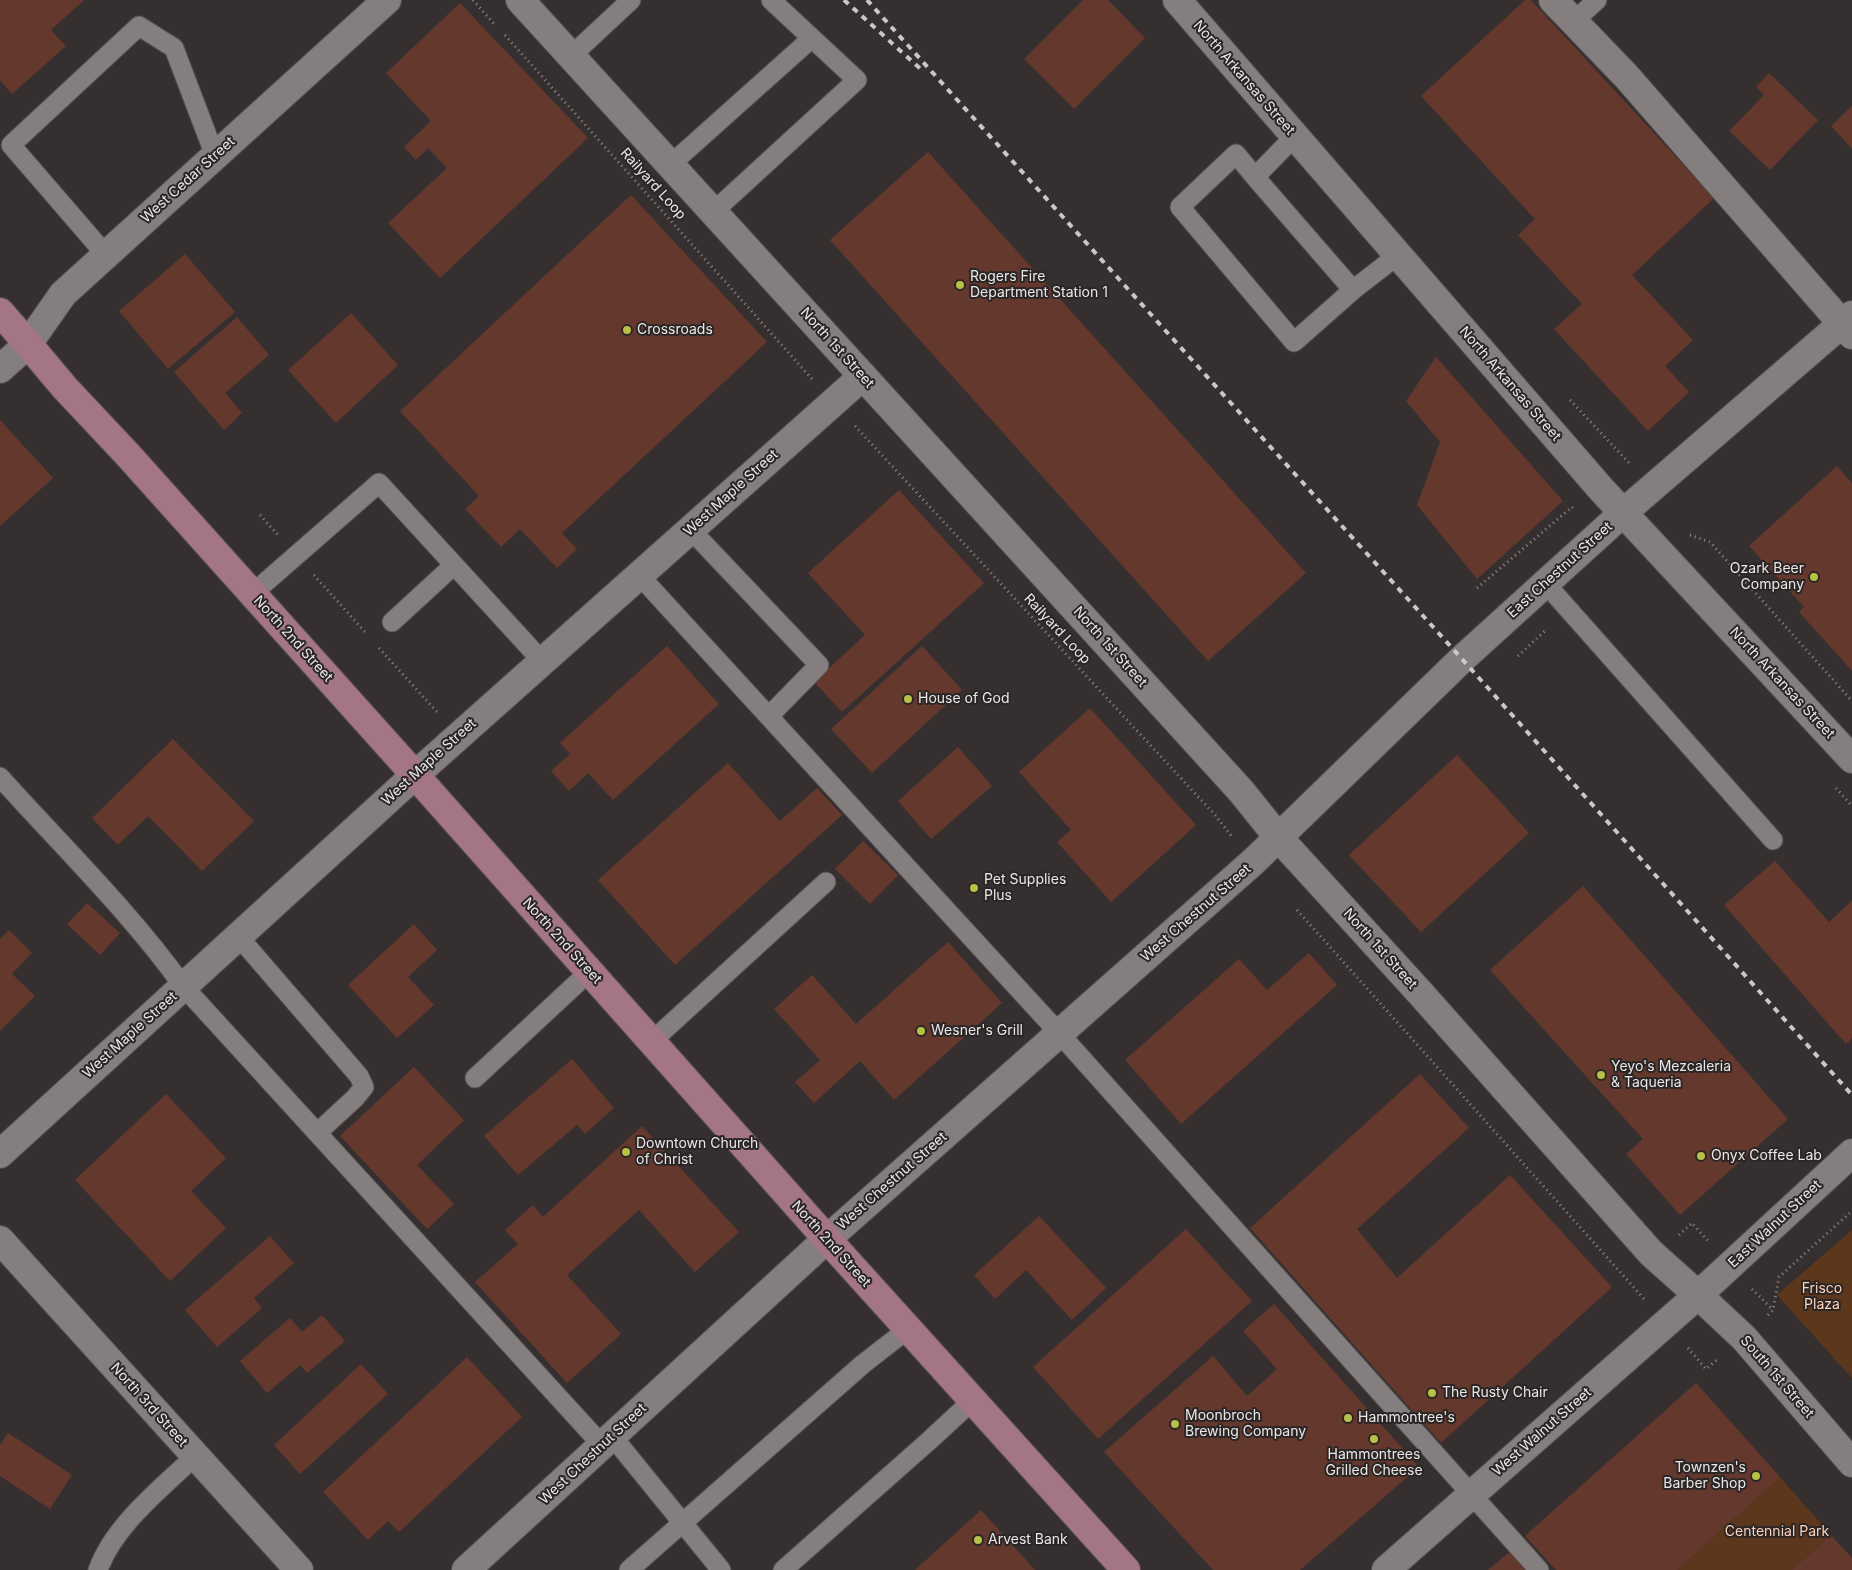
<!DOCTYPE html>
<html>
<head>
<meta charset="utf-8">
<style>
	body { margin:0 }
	canvas { display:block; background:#352f30 }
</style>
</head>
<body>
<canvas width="1852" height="1570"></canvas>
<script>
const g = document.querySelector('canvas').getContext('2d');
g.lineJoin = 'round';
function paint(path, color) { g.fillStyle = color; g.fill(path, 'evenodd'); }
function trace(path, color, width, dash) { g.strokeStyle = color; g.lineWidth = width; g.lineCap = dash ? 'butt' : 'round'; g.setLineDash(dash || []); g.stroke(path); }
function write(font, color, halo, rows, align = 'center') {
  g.font = font + ' Inter,sans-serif'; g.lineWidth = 4; g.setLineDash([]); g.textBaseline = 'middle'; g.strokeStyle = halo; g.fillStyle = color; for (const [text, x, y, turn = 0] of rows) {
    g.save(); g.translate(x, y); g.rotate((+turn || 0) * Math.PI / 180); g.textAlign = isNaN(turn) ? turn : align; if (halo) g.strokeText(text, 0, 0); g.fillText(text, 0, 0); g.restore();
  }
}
paint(new Path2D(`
	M 1852,1230 L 1852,1378 L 1777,1295 Z
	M 1780,1477 L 1831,1535 L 1792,1570 L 1677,1570 Z`), '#5d371c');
paint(new Path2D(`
	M 0,0 L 84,0 L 51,30 L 66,46 L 12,94 L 0,80 Z
	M 1083,0 L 1108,0 L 1145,38 L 1074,109 L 1024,59 Z
	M 1525,0 L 1531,0 L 1714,198 L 1632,275 L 1693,340 L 1665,366 L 1689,392 L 1648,431 L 1554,329 L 1582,304 L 1518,235 L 1535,219 L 1421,96 Z
	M 460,3 L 588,138 L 440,278 L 388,223 L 447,168 L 428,148 L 416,160 L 404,147 L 431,121 L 386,73 Z
	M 1769,73 L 1818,120 L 1770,170 L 1729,131 L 1764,95 L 1756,87 Z
	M 1852,106 L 1852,149 L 1831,126 Z
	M 928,152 L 1306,573 L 1208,661 L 830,240 Z
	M 631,195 L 767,342 L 562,533 L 577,549 L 557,568 L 520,529 L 501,547 L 465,509 L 479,496 L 400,411 Z
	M 185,254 L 235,312 L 168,369 L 119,311 Z
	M 351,313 L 398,365 L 336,423 L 288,370 Z
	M 237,317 L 269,355 L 225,393 L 242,413 L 224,430 L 174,372 Z
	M 1436,357 L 1563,501 L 1477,579 L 1417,505 L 1440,442 L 1406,401 Z
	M 0,420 L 53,478 L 0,526 Z
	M 1837,466 L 1852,483 L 1852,671 L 1799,612 L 1804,607 L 1749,546 Z
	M 899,490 L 984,583 L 842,712 L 814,682 L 865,635 L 808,573 Z
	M 667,646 L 719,704 L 613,800 L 588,773 L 569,791 L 551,771 L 570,754 L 560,743 Z
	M 922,646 L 962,690 L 872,773 L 831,729 Z
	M 1090,708 L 1196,825 L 1111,902 L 1057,842 L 1071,830 L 1019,772 Z
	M 173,739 L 254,821 L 202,871 L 148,816 L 118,845 L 92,818 Z
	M 958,747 L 992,786 L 931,839 L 898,801 Z
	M 1457,755 L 1529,833 L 1421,932 L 1349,855 Z
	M 728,763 L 780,821 L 817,788 L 842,815 L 675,965 L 598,880 Z
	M 863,841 L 898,875 L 870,904 L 835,869 Z
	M 1775,861 L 1829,922 L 1852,901 L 1852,1038 L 1846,1044 L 1724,905 Z
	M 1583,886 L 1788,1119 L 1680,1215 L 1626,1154 L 1643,1139 L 1490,970 Z
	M 87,903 L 120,933 L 100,955 L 67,924 Z
	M 414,924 L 437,950 L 408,977 L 434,1005 L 397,1038 L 348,985 Z
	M 9,930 L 32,953 L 12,974 L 35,996 L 0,1031 L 0,939 Z
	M 948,942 L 1002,1003 L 894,1100 L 860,1061 L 814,1103 L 795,1082 L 820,1060 L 774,1009 L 812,975 L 856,1024 Z
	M 1309,953 L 1337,985 L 1181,1124 L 1125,1060 L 1239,959 L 1267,990 Z
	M 572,1059 L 614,1108 L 585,1134 L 577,1125 L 518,1175 L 484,1136 Z
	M 414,1067 L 464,1120 L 417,1165 L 454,1204 L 427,1229 L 340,1136 Z
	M 1420,1074 L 1469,1128 L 1357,1229 L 1397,1278 L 1510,1175 L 1612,1287 L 1441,1443 L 1250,1228 Z
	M 166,1094 L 226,1158 L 191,1191 L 226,1228 L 170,1281 L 75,1180 Z
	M 642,1126 L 739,1232 L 695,1272 L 639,1210 L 567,1275 L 621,1334 L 567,1383 L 475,1282 L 518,1244 L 505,1230 L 533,1205 L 543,1217 Z
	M 1039,1216 L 1106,1288 L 1072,1320 L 1026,1270 L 995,1299 L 974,1275 Z
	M 1186,1229 L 1252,1301 L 1098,1439 L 1033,1367 Z
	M 270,1236 L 294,1263 L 254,1298 L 262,1308 L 217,1347 L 185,1310 Z
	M 1274,1304 L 1419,1467 L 1300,1570 L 1213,1570 L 1104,1452 L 1213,1356 L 1247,1396 L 1277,1369 L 1243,1331 Z
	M 322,1315 L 345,1341 L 307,1373 L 300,1365 L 267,1393 L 240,1361 L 290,1318 L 302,1332 Z
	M 467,1357 L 522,1417 L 399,1532 L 388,1521 L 368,1540 L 323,1492 Z
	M 361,1364 L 388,1394 L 300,1474 L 274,1445 Z
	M 1696,1383 L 1780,1477 L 1677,1570 L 1556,1570 L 1525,1536 Z
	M 8,1433 L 72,1475 L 50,1509 L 0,1476 L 0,1445 Z
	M 981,1510 L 1035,1570 L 915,1570 Z
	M 1831,1535 L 1852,1558 L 1852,1570 L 1792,1570 Z
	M 1513,1549 L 1532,1570 L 1488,1570 Z`), '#65382d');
const service = new Path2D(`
	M 1574,21 L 1597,0
	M 571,56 L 631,0
	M 1295,136 L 1255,177 L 1353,290 L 1398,255
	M 670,165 L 812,38
	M 1255,177 L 1236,154 L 1180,207 L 1294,342 L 1353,290
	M 713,212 L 857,80 L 771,0
	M 106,255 L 11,145 L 139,26 L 174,48 L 215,156
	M 690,529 L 819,665 L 769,716
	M 639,575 L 1059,1033 L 1539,1570
	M 1546,584 L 1773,840
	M 252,594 L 379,483 L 542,661
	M 392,622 L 454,565
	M 0,777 C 62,846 129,911 183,986 L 602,1445
	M 238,936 L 359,1076 L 364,1087 L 355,1098 L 317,1133
	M 651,1042 L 826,882
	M 475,1078 L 589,972
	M 612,1436 L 721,1570
	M 98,1570 C 114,1525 162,1488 195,1456
	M 629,1570 L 863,1364 L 908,1329
	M 783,1570 L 931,1439 L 972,1401`);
const minor = new Path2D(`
	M 520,0 L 1241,791 L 1278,837 L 1422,995 L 1651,1253 L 1698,1295
	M 1553,0 L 1627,77 L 1852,335
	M 0,369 L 28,344 L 63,294 L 387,0
	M 0,1154 L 415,775 L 863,376
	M 0,1240 L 299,1570
	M 466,1570 L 827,1239 L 1254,861 L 1462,659 L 1624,512 L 1852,315`);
const tertiary = new Path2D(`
	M 1177,0 L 1601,489 L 1852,759
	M 1698,1295 L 1744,1338 L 1852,1463
	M 1386,1570 L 1698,1295 L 1852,1153`);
const secondary = new Path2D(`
	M 0,312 L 28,344 L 65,388 L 128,455 L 415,775 L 827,1239 L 1126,1570`);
trace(service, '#534d4e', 21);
trace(minor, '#534d4e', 30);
trace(tertiary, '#534d4e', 30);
trace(secondary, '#534d4e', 30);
trace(new Path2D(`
	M 473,0 L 495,25
	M 505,35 L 812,379
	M 1570,400 L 1631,465
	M 855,426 L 1215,815 L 1233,838
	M 260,515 L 278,535
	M 1690,535 L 1710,542 L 1852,701
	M 314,575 L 365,632
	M 1477,588 L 1572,507 L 1573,509
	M 379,648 L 437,712
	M 1518,656 L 1547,629
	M 1836,788 L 1852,806
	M 1297,910 L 1645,1300
	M 1679,1235 L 1692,1223 L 1709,1242
	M 1752,1289 L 1773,1310
	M 1768,1315 L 1773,1310 L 1779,1277 L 1852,1211
	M 1688,1348 L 1706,1369 L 1718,1359`), '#8f8a8b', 3, [1, 4]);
trace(service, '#857e7e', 19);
trace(minor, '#857e7e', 28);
trace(tertiary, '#857e7e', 28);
trace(secondary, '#a37587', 28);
trace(new Path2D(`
	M 844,0 L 924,72
	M 867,0 L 1462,659 L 1852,1095`), '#cbc7c7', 4, [6, 6]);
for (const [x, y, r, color] of [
	[960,285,5,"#b9c046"],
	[627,330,5,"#b9c046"],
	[1814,577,5,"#b9c046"],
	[908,699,5,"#b9c046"],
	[974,888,5,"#b9c046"],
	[921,1031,5,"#b9c046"],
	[1601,1075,5,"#b9c046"],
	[626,1152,5,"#b9c046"],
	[1701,1156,5,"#b9c046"],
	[1432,1393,5,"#b9c046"],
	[1348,1418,5,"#b9c046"],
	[1175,1424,5,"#b9c046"],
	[1374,1439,5,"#b9c046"],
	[1756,1476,5,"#b9c046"],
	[978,1540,5,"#b9c046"]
]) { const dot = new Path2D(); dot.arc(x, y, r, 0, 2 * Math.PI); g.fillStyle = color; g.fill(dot); trace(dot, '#2b2626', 2); }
write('14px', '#ebe7e7', '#2b2626', [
	["North Arkansas Street",1244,78,49],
	["West Cedar Street",188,180,-42],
	["Railyard Loop",653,184,48],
	["North 1st Street",837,348,48],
	["North Arkansas Street",1510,384,49],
	["West Maple Street",731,493,-42],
	["East Chestnut Street",1560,570,-42],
	["Railyard Loop",1057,629,47],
	["North 2nd Street",293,639,48],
	["North 1st Street",1110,647,48],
	["North Arkansas Street",1782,683,47],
	["West Maple Street",429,762,-42],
	["West Chestnut Street",1196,913,-41],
	["North 2nd Street",562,941,48],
	["North 1st Street",1380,949,48],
	["West Maple Street",130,1035,-42],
	["West Chestnut Street",892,1181,-41],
	["East Walnut Street",1775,1224,-43],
	["North 2nd Street",831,1244,48],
	["South 1st Street",1777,1377,49],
	["North 3rd Street",149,1405,48],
	["West Walnut Street",1542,1432,-41],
	["West Chestnut Street",593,1454,-43]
]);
write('14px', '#ebe7e7', '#2b2626', [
	["Rogers Fire",970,277],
	["Department Station 1",970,293],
	["Crossroads",637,330],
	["Ozark Beer",1804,569,"right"],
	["Company",1804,585,"right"],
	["House of God",918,699],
	["Pet Supplies",984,880],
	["Plus",984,896],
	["Wesner's Grill",931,1031],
	["Yeyo's Mezcaleria",1611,1067],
	["& Taqueria",1611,1083],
	["Downtown Church",636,1144],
	["of Christ",636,1160],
	["Onyx Coffee Lab",1711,1156],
	["The Rusty Chair",1442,1393],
	["Moonbroch",1185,1416],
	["Brewing Company",1185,1432],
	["Hammontree's",1358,1418],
	["Hammontrees",1374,1455,"center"],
	["Grilled Cheese",1374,1471,"center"],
	["Townzen's",1746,1468,"right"],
	["Barber Shop",1746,1484,"right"],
	["Arvest Bank",988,1540]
], 'left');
write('14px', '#fcd3b9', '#2b2626', [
	["Frisco",1822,1289],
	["Plaza",1822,1305],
	["Centennial Park",1777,1532]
]);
</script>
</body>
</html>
